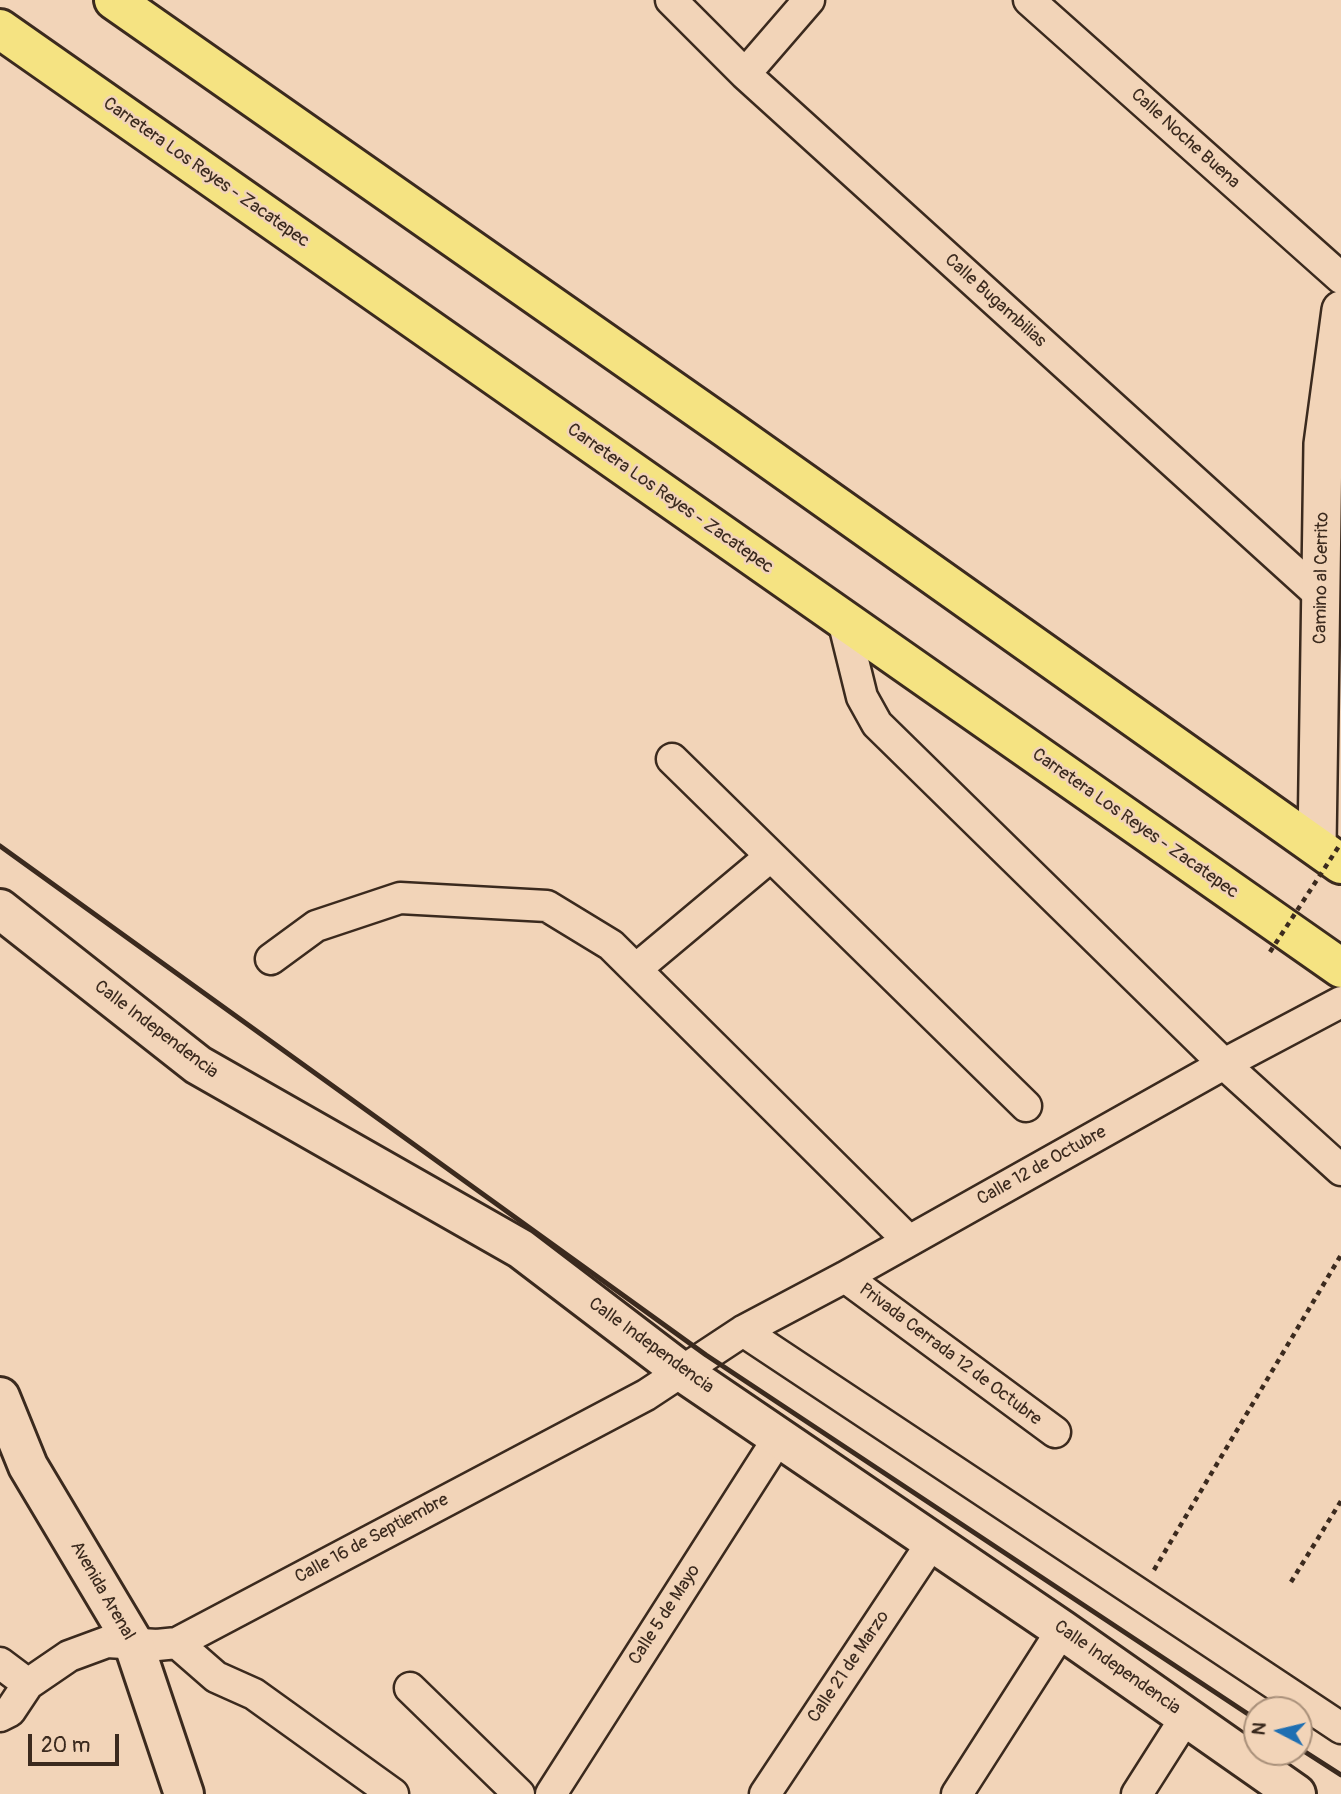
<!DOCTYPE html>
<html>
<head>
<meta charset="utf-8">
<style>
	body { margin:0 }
	#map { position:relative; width:1341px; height:1794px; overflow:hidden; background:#f2d4b8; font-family:Pangolin,sans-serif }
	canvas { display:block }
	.north { position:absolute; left:1243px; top:1696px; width:70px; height:70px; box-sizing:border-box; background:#f2d4b8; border:2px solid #a9907a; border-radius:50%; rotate:277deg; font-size:19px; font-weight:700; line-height:28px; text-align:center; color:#3b2a1e }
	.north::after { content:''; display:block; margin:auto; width:24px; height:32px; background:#1f6fb2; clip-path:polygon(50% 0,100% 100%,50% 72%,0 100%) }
	.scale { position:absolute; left:28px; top:1734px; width:91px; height:32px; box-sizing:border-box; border:4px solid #3b2a1e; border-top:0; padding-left:9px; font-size:21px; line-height:24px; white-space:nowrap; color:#3b2a1e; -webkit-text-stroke:5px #f2d4b8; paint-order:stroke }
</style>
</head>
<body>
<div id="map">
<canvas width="1341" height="1794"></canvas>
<div class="north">N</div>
<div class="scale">20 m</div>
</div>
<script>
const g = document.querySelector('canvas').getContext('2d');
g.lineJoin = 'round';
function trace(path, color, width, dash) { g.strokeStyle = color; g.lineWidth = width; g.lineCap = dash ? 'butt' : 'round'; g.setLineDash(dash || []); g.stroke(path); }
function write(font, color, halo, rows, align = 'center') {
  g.font = font + ' Pangolin,sans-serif'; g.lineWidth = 5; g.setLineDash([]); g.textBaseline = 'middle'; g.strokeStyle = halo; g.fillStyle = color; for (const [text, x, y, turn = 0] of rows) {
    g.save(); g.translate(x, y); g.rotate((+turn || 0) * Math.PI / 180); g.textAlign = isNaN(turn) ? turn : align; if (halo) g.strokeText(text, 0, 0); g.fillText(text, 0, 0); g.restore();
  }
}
const minor = new Path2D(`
	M 671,0 L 745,74 L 1322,597
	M 1029,0 L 1341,278
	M 745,74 L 809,0
	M 843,620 L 862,697 L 877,724 L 1224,1064 L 1341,1170
	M 672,759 L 1026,1106
	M 271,959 L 316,926 L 400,898 L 547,906 L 611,945 L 909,1241
	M 636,969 L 771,856
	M 845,1277 L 1055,1432
	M 743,1331 L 1341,1728
	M 177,1643 L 216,1677 L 254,1694 L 393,1794
	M 0,1663 L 28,1684
	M 410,1688 L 519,1794
	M 0,1716 L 10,1711 L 28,1684 L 69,1656 L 107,1642 L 157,1645 L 177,1643 L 646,1395 L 743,1331 L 845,1277 L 1224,1064 L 1341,1002
	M 551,1794 L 779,1437
	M 765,1794 L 933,1541
	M 957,1794 L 1062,1630
	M 1137,1794 L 1186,1717`);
const tertiary = new Path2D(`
	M 1317,846 L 1323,444 L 1341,310`);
const secondary = new Path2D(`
	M 0,909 L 198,1065 L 521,1249 L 681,1371 L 1062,1630 L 1296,1794
	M 0,1397 L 28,1466 L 133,1642 L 184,1794`);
const primary = new Path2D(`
	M 114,0 L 726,428 L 1341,864
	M 0,29 L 1341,968`);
trace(minor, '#3b2a1e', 35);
trace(tertiary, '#3b2a1e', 42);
trace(secondary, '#3b2a1e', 44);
trace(primary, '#3b2a1e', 44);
trace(new Path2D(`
	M 1154,1570 L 1341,1255
	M 1291,1582 L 1341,1501`), '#3b2a1e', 4.5, [5, 5]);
trace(minor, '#f2d4b8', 30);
trace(tertiary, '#f2d4b8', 37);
trace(secondary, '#f2d4b8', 38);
trace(primary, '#f5e382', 38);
trace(new Path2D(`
	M 0,846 L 706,1355 L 1257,1720
	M 1299,1748 L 1341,1775`), '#3b2a1e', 5);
trace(new Path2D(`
	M 1270,952 L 1341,843`), '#3b2a1e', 4.5, [5, 5]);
write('18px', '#3b2a1e', '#f2d4b8', [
	["Calle Noche Buena",1185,139,42],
	["Carretera Los Reyes - Zacatepec",206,173,35],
	["Calle Bugambilias",995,301,42],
	["Carretera Los Reyes - Zacatepec",670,499,35],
	["Camino al Cerrito",1322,578,-89],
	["Carretera Los Reyes - Zacatepec",1135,824,35],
	["Calle Independencia",156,1030,37],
	["Calle 12 de Octubre",1042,1166,-29],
	["Calle Independencia",651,1346,36],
	["Privada Cerrada 12 de Octubre",950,1355,37],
	["Calle 16 de Septiembre",372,1539,-28],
	["Avenida Arenal",102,1591,60],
	["Calle 5 de Mayo",665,1615,-57],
	["Calle 21 de Marzo",849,1667,-56],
	["Calle Independencia",1117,1668,35]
]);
</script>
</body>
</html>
